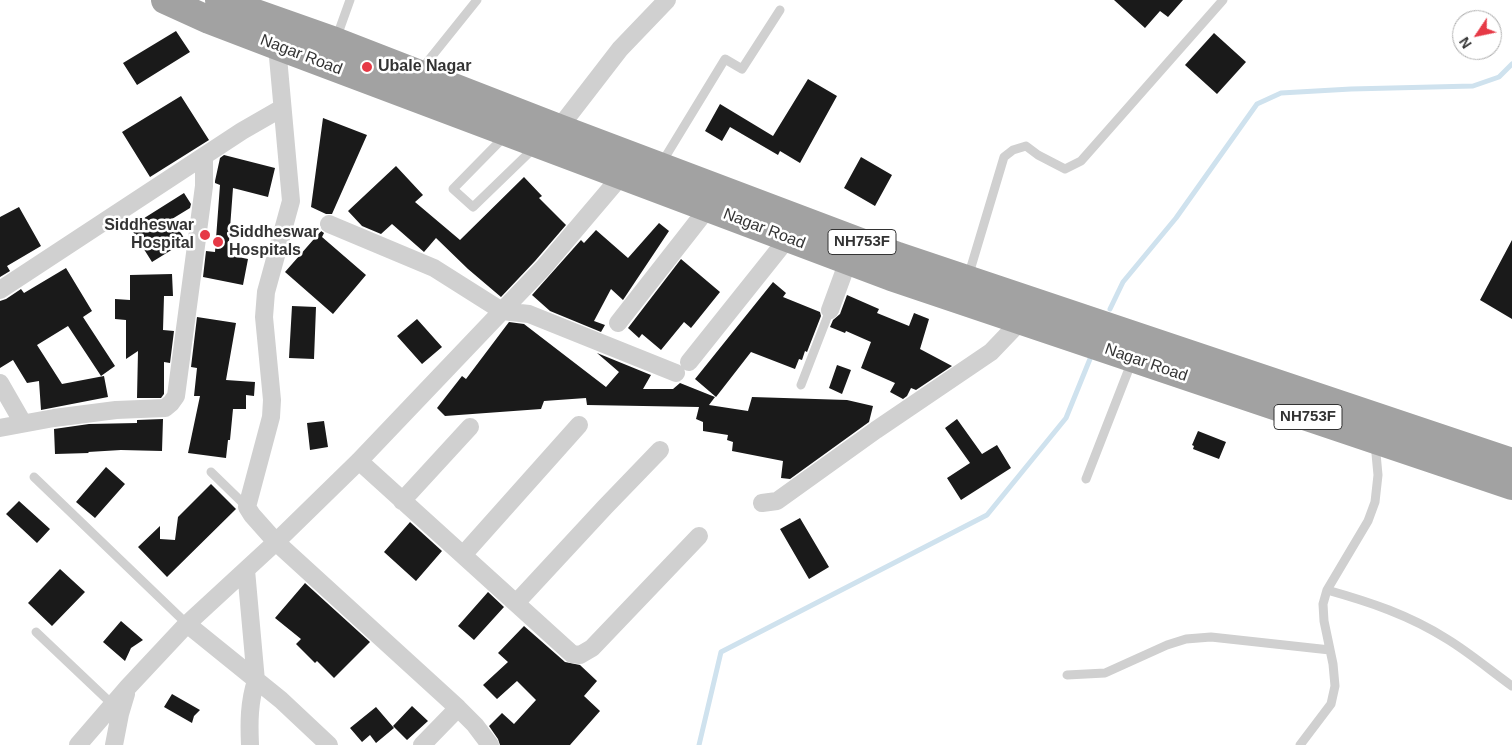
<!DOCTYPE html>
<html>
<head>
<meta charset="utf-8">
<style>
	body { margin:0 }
	#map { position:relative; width:1512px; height:745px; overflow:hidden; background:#fff; font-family:Arial,sans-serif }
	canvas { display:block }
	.north { position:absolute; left:1452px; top:10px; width:50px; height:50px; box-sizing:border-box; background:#fff; border:1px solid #adadad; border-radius:50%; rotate:236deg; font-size:14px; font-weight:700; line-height:20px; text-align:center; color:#333 }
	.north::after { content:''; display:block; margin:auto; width:18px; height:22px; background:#e63946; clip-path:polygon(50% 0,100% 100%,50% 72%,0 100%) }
</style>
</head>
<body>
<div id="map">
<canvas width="1512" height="745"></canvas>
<div class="north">N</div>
</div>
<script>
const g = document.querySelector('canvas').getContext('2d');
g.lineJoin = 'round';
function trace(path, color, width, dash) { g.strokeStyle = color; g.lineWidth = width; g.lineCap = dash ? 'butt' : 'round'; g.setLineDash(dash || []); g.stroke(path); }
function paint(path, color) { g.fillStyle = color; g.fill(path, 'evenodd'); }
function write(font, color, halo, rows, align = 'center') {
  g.font = font + ' Arial,sans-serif'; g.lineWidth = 5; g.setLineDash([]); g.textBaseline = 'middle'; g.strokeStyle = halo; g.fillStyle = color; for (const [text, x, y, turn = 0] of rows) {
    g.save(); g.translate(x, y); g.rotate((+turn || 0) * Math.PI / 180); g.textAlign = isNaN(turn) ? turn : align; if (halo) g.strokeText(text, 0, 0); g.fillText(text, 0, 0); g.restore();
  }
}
trace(new Path2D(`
	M 1110,309 L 1123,282 L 1176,218 L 1257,104 L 1281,93 L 1351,89 L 1473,86 L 1499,77 L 1512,64
	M 699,745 L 721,652 L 987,515 L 1066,418 L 1092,354`), '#cfe2ee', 5);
paint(new Path2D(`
	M 1114,0 L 1183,0 L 1168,17 L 1160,11 L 1145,28 Z
	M 176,31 L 190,52 L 137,85 L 123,63 Z
	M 1214,33 L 1246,62 L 1217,94 L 1185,65 Z
	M 808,79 L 837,96 L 800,163 L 780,151 L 778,155 L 730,127 L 722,141 L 705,131 L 720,104 L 773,136 Z
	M 181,96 L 209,140 L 150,177 L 122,132 Z
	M 323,118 L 367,135 L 332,214 L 326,214 L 311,207 Z
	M 224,155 L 275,168 L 268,197 L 233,188 L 228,255 L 248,259 L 243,285 L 203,277 L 206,251 L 215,252 L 220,185 L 215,183 L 215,181 L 220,158 Z
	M 861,157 L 892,175 L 875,206 L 844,188 Z
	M 396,166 L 423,195 L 415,202 L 460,240 L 524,177 L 542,196 L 539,198 L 566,225 L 535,261 L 501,297 L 468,269 L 436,238 L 424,252 L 392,224 L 381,234 L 362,226 L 348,211 Z
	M 184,193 L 191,204 L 190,208 L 172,219 L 186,241 L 152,262 L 130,227 Z
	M 19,207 L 41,246 L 7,266 L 10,271 L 0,277 L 0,217 Z
	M 659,223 L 669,231 L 623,300 L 611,289 L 594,321 L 605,325 L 601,332 L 550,311 L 532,295 L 581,240 L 584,243 L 596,230 L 628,258 Z
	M 321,231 L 324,233 L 322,237 L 366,275 L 333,314 L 285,272 Z
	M 1512,240 L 1512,319 L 1480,300 Z
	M 681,259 L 720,292 L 691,328 L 684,322 L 661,350 L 642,334 L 639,338 L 628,328 Z
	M 66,268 L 92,311 L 83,317 L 115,366 L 101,376 L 68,326 L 37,345 L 62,384 L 104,376 L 108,397 L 41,410 L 39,381 L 27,383 L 13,360 L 0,368 L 0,301 L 6,299 L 21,289 L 24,293 Z
	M 172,274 L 173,296 L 164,296 L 163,330 L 174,331 L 170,363 L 164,362 L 164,394 L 161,398 L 137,398 L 138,351 L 126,359 L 126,320 L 115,319 L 115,299 L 130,300 L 130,275 Z
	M 773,282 L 786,293 L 783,297 L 820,312 L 821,316 L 807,352 L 805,351 L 802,360 L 799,359 L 795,369 L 751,352 L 716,397 L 695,379 Z
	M 847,295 L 879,309 L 877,313 L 909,326 L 914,313 L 929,319 L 920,349 L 952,366 L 916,390 L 911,388 L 907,396 L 903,399 L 890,392 L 895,383 L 861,368 L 871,342 L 846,331 L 845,333 L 830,327 L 833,320 L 840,314 Z
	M 292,306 L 316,307 L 314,359 L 289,358 Z
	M 197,317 L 236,323 L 226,380 L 255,382 L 254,396 L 246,395 L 246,409 L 233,409 L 230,440 L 228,440 L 226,458 L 188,453 L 200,396 L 194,396 L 197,368 L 191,367 Z
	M 417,319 L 442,347 L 422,364 L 397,336 Z
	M 509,322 L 524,324 L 606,387 L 619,372 L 597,353 L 651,375 L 643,389 L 673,389 L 680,383 L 715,397 L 709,405 L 748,411 L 752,397 L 847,400 L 873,406 L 869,422 L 790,479 L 781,478 L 783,461 L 732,451 L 733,442 L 727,440 L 728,435 L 703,431 L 703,422 L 696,419 L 699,407 L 587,405 L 586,398 L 544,401 L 541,409 L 445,416 L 437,408 L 462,376 L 466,379 Z
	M 837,365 L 851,370 L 842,394 L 829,388 Z
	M 163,419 L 162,451 L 121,450 L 88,452 L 89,453 L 55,454 L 54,429 L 89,424 L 137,423 L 137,420 Z
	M 957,419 L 982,454 L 997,445 L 1011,468 L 961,500 L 947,478 L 970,463 L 945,428 Z
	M 324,421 L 328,447 L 310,450 L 307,423 Z
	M 1198,431 L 1226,442 L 1219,459 L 1193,449 L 1194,446 L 1192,445 Z
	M 106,467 L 125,484 L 95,518 L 76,502 Z
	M 211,484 L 236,509 L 167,577 L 138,547 L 160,526 L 160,539 L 175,540 L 178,517 Z
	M 19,501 L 50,529 L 37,543 L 6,514 Z
	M 800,518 L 829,567 L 809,579 L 780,529 Z
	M 410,522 L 442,551 L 416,581 L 384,552 Z
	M 60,569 L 85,592 L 52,626 L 28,603 Z
	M 305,583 L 370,642 L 334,678 L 317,661 L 315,663 L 296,644 L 301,639 L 275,618 Z
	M 488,592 L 504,607 L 474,640 L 458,626 Z
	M 121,621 L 143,640 L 131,648 L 125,661 L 103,642 Z
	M 524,626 L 565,662 L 580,665 L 597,681 L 584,696 L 600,711 L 570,745 L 500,745 L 498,739 L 489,726 L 502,713 L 514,724 L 536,700 L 517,681 L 497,699 L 483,685 L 508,662 L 498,653 Z
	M 172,694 L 200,710 L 194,716 L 192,723 L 164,707 Z
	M 412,706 L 428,721 L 407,740 L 393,726 Z
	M 376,707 L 394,728 L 376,743 L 370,735 L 362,742 L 350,728 Z`), '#1a1a1a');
trace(new Path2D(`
	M 336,39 L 350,0
	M 420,71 L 477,0
	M 506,135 L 453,189 L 473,207 L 534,148
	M 661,164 L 725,59 L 742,69 L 780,10
	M 968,277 L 1004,157 L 1013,150 L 1026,146 L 1038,155 L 1065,169 L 1081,161 L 1223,0
	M 801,385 L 830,310
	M 211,472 L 247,507
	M 34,477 L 187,624
	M 1086,479 L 1132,361
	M 1327,590 C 1370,602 1409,615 1447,639 C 1470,653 1491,671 1512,686
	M 36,632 L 113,705
	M 1067,675 L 1105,673 L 1167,645 L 1186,639 L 1211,637 L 1330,650
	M 1300,745 L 1331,704 L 1335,686 L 1333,664 L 1324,621 L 1323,604 L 1327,590 L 1368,521 L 1375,502 L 1378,475 L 1375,443`), '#d0d0d0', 9);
trace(new Path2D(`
	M 277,46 L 291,201 L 266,292 L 264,317 L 272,400 L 271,417 L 247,507 L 252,515 L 276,542 L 458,708 L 475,725 L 490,745
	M 559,128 L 620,49 L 667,0
	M 329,224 L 434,268 L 502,311 L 529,314 L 676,373
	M 0,290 L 242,131 L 282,108
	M 830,310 L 848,261
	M 618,323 L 708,208
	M 689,362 L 788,238
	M 0,383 L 23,423
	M 0,428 L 54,418 L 116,410 L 165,408 L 171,403 L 176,396 L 204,186 L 204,157
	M 359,461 L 572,654 L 580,655 L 592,648 L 699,536
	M 402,501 L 470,427
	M 762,503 L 777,501 L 876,430 L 991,352 L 1013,329 L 1023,322
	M 463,555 L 579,425
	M 246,570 L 256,681 C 249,702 249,723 250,745
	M 516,603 L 605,507 L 660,450
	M 187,624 L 281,700 L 329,745
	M 78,745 L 128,687 L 187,624 L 276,542 L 359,461 L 502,311 L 543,268 L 622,175
	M 114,745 L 120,714 L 126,694
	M 422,745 L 458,708`), '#d0d0d0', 18);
trace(new Path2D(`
	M 165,0 L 209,20 L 277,46 L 891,277 L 1512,486
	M 219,0 L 335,41 L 559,128 L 898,256 L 1512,462`), '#a2a2a2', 28);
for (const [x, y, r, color] of [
	[367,67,6,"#e63946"],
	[205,235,6,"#e63946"],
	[218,242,6,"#e63946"]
]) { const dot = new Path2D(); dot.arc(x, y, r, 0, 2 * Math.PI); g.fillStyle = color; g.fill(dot); trace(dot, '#fff', 2); }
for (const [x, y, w] of [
	[862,242,68],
	[1308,417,68]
]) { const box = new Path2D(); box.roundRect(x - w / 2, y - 12.5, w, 25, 4); g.fillStyle = '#fff'; g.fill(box); trace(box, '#333', 1); }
write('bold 15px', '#333', null, [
	["NH753F",862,242],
	["NH753F",1308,417]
]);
write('16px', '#333', '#fff', [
	["Nagar Road",301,55,21],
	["Nagar Road",764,229,21],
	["Nagar Road",1146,363,19]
]);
write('bold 16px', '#333', '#fff', [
	["Ubale Nagar",378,67],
	["Siddheswar",194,226,"right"],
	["Hospital",194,244,"right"],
	["Siddheswar",229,233],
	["Hospitals",229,251]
], 'left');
</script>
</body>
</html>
